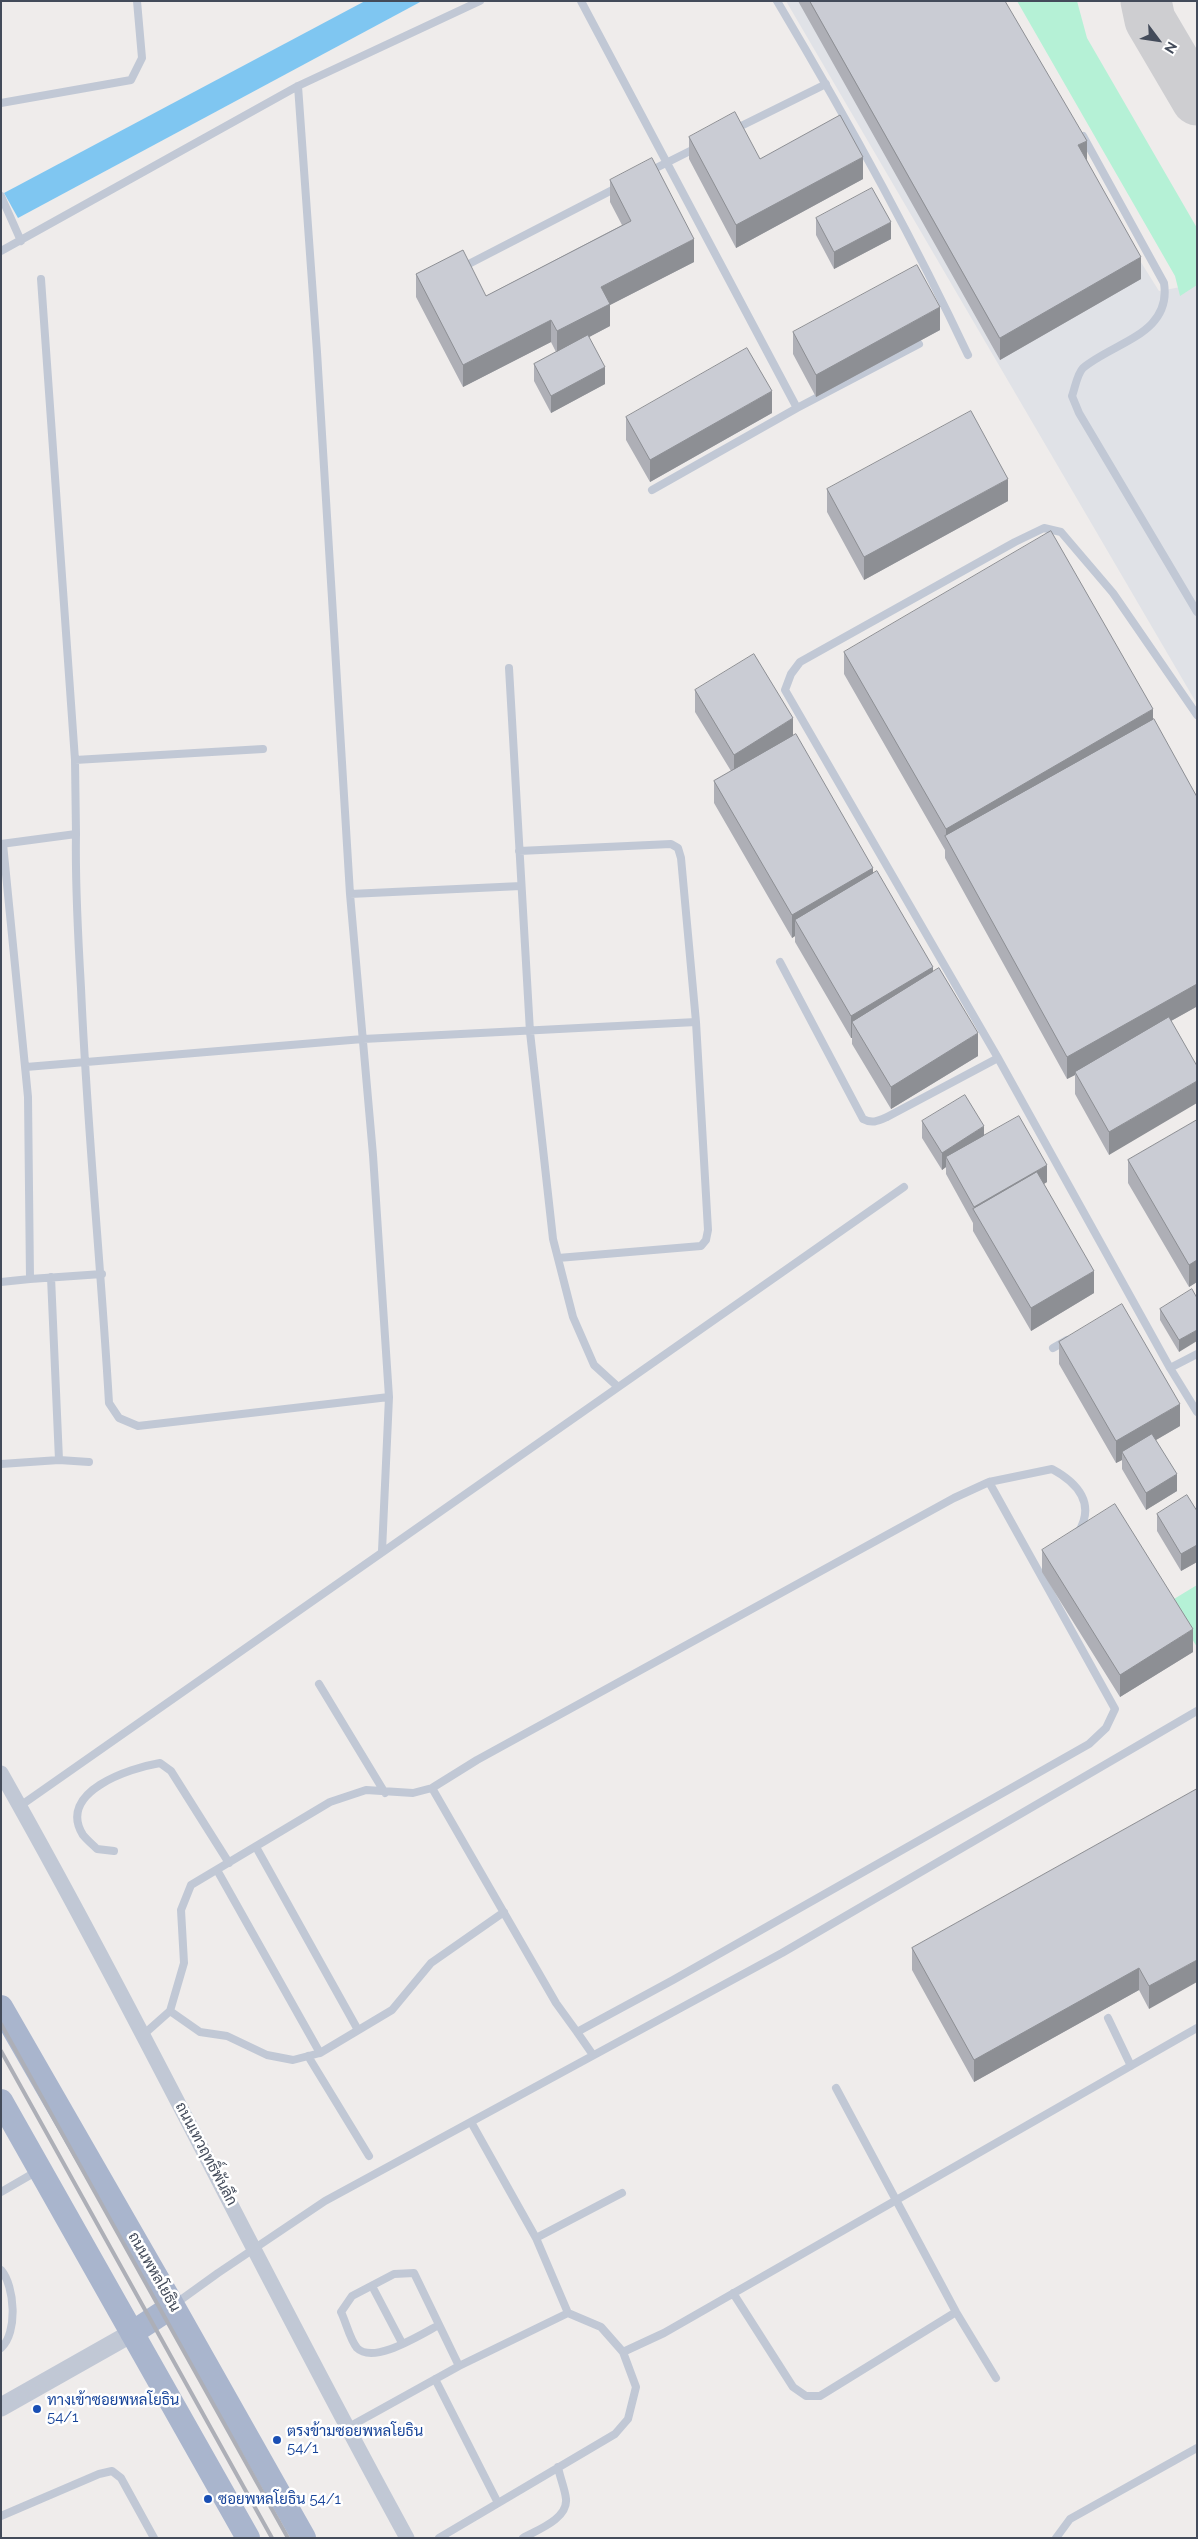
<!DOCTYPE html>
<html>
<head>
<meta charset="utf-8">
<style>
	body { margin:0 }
	#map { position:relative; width:1198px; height:2539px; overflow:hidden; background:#efeceb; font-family:Raleway,sans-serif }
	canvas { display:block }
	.frame { position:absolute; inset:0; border:2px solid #434b5a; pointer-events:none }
	.north { position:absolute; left:1133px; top:15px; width:50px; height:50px; -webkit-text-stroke:4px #fff; paint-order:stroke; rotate:121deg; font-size:14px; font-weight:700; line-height:20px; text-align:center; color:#434b5a }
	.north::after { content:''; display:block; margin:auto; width:18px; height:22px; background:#434b5a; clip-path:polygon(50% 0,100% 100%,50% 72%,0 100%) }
</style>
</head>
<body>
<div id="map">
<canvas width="1198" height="2539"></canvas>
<div class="frame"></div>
<div class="north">N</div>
</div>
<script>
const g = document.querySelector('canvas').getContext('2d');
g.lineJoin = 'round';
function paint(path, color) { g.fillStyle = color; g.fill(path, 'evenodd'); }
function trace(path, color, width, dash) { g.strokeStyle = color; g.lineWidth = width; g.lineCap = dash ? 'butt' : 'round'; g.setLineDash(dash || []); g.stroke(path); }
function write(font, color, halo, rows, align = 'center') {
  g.font = font + ' Raleway,Sarabun,sans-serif'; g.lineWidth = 5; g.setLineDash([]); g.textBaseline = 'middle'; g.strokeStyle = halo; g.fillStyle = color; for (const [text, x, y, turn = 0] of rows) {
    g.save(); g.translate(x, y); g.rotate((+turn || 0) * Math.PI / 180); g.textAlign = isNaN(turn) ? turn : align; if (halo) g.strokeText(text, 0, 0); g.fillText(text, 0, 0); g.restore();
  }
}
paint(new Path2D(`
	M 786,1 L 977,1 L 1159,291 L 1197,284 L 1197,704 Z`), '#e0e2e7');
paint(new Path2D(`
	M 1017,1 L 1077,1 L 1087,38 L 1197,228 L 1197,285 L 1180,296 L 1175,276 Z
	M 1197,1585 L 1197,1647 L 1169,1602 Z`), '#b5f1d6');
paint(new Path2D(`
	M 365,1 L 422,1 L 18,218 L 4,193 Z`), '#7fc6f1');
trace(new Path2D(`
	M 1146,1 L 1150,20 L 1197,100`), '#ceced1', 51);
trace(new Path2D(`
	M 581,1 L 797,408
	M 777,1 C 846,117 911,234 968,355
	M 298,86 L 317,352 L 350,894 L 373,1155 L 389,1397 L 382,1551
	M 1,103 L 131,80 L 142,58 L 137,1
	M 733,130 L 826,84
	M 1083,136 L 1164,283 C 1172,334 1114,342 1083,368 C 1077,374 1075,388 1072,396 L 1079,413 L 1197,612
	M 648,172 L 698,147
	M 1,196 L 21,241
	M 1,251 L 298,86 L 480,1
	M 461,268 L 618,187
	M 41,279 L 75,760 L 76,834
	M 652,490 L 797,408 L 919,344
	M 509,668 L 530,1032 L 553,1239 L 573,1317 L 594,1365 L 617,1386
	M 1197,715 L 1113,593 L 1061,532 L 1044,528 L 1015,542 L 800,662 L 791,674 L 785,690 L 998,1058 L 1170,1368 L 1197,1354
	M 75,760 L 263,749
	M 1,844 L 76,834 C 75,885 78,937 81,988 C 87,1127 101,1265 109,1403 L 119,1418 L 138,1426 L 389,1397
	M 3,844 L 28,1097 L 30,1279 L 102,1274
	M 519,851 L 671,844 L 678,848 L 681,858 L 696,1022 L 708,1230 L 706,1240 L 701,1246 L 558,1258
	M 350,894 L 521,886
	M 780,962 L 863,1119 C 872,1124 878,1121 887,1117 L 998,1058
	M 26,1067 L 363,1039 L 696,1022
	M 1,1282 L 30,1279
	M 1053,1348 L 1067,1340
	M 1170,1368 L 1197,1412
	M 59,1460 L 89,1462
	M 1,1464 L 59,1460 L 51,1277
	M 989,1482 L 1052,1469 C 1078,1483 1096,1504 1078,1533
	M 319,1684 L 385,1793
	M 20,1806 L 904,1187
	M 256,1847 L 358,2030
	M 114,1851 L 97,1849 C 93,1845 87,1840 83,1835 C 56,1792 130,1768 160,1763 L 171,1771 L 229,1863
	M 217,1870 L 320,2053
	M 170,2011 L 200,2032 L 227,2036 L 267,2055 L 293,2060 L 320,2053 L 392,2010 L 431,1963 L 504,1912
	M 1108,2018 L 1131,2066
	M 577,2032 L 593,2055
	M 143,2035 L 170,2011 L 184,1963 L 181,1910 L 191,1885 L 330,1802 L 366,1790 L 413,1793 L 432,1788 L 477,1760 L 954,1498 L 989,1482 L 1115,1709 L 1106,1728 L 1089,1744 L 673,1980 L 577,2032 L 556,2003 L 432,1788
	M 308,2056 L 369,2156
	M 836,2088 L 956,2312 L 996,2378
	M 471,2122 L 536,2238 L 568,2313 L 601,2327 L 623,2352 L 664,2333 L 1197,2028
	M 1,2192 L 39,2170
	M 536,2238 L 622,2193
	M 1,2270 C 15,2286 18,2333 1,2348
	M 372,2286 L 402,2343
	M 733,2293 L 793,2387 L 806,2396 L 820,2396 L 956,2312
	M 175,2304 L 218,2273 L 325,2201 L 782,1953 L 1197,1711
	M 439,2325 C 421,2334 374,2365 357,2348 C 350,2340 346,2322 341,2312 L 352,2296 L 394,2274 L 414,2273 L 459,2366
	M 435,2379 L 498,2503
	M 347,2428 L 459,2366 L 568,2313
	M 1,2516 L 99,2474 L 112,2471 L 121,2478 L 154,2538
	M 439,2538 L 615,2434 L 628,2419 L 636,2387 L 623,2352
	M 523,2538 C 537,2530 568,2519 566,2499 C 565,2489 560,2478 558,2467
	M 1056,2538 L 1070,2519 L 1197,2448`), '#c1c8d5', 8);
trace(new Path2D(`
	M 1,1773 C 143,2024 268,2285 407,2538`), '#c1c8d5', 15);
trace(new Path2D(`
	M 1,2407 L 132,2333`), '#c1c8d5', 19);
trace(new Path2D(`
	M 1,2007 L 173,2306 L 304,2538
	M 1,2101 L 248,2538
	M 132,2333 L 173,2306`), '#a9b5cd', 24);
trace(new Path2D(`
	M 1,2024 L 288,2538
	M 1,2051 L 272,2538`), '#adafb7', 4);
paint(new Path2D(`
	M 798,1 L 1005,1 L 1087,160 L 1141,279 L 1000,360 Z
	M 689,137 L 760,159 L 863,179 L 736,248 L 689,159 Z
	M 610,180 L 694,262 L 610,305 L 610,326 L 589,337 L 605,384 L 551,413 L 534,381 L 534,364 L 556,352 L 551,342 L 463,387 L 416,297 L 416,274 L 486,296 L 622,225 L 610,202 Z
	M 816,218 L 891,239 L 834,269 L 816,235 Z
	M 940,330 L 816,397 L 793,354 L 793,332 Z
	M 772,413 L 650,482 L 626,440 L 626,417 Z
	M 827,489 L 1008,501 L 864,580 L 827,512 Z
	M 844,652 L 1153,719 L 1197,797 L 1197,1026 L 1196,1024 L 1196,1007 L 1171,1021 L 1109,1155 L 1075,1094 L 1075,1075 L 1067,1079 L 945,858 L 945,850 L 844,674 Z
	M 695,690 L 793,735 L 873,873 L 933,972 L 978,1056 L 891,1109 L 852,1044 L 852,1038 L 851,1038 L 795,942 L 795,936 L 792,938 L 714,803 L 714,781 L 731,771 L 695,712 Z
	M 1197,1120 L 1197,1282 L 1189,1287 L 1128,1183 L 1128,1160 Z
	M 922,1121 L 984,1136 L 1047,1182 L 1044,1184 L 1094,1293 L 1031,1331 L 973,1231 L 973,1223 L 946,1174 L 946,1167 L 942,1170 L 922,1138 Z
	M 1197,1298 L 1179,1352 L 1160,1320 L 1160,1309 Z
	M 1059,1342 L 1180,1426 L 1156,1440 L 1177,1491 L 1146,1510 L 1122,1469 L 1122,1460 L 1116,1463 L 1059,1364 Z
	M 1197,1511 L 1197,1562 L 1181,1571 L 1157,1531 L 1157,1514 Z
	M 1042,1550 L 1193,1652 L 1120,1697 L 1042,1572 Z
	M 1197,1789 L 1149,2009 L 1139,1990 L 974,2082 L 912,1970 L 912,1948 Z`), '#aeafb6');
paint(new Path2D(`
	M 1087,141 L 1087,164 L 1078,145 Z
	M 863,157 L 863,179 L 736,248 L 736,225 Z
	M 891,222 L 891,239 L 834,269 L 834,252 Z
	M 694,239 L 694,262 L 610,305 L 610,326 L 557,354 L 557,331 L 601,287 Z
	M 1141,257 L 1141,279 L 1000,360 L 1000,338 Z
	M 940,307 L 940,330 L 816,397 L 816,375 Z
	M 551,320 L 551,342 L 463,387 L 463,365 Z
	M 605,367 L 605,384 L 551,413 L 551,396 Z
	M 772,391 L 772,413 L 650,482 L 650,460 Z
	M 1008,479 L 1008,501 L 864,580 L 864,557 Z
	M 1153,709 L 1153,731 L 946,838 L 946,829 Z
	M 793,718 L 793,741 L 734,777 L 734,755 Z
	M 873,868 L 873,890 L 795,920 L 795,936 L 792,938 L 792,915 Z
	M 933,967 L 933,990 L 852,1022 L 852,1038 L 851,1038 L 851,1016 Z
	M 1197,984 L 1197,1004 L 1196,1002 L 1196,1007 L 1076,1074 L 1075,1072 L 1075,1075 L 1067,1079 L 1067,1057 Z
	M 978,1033 L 978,1056 L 891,1109 L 891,1087 Z
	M 1197,1081 L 1197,1103 L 1109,1155 L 1109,1132 Z
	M 984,1126 L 984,1143 L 946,1157 L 946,1167 L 942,1170 L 942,1153 Z
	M 1047,1165 L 1047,1182 L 980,1221 L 974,1210 L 974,1207 Z
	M 1197,1260 L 1197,1282 L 1189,1287 L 1189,1265 Z
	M 1094,1271 L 1094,1293 L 1031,1331 L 1031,1308 Z
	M 1197,1330 L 1197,1341 L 1179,1352 L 1179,1340 Z
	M 1180,1404 L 1180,1426 L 1125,1458 L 1122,1452 L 1122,1460 L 1116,1463 L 1116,1441 Z
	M 1177,1474 L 1177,1491 L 1146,1510 L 1146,1493 Z
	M 1197,1545 L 1197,1562 L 1181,1571 L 1181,1554 Z
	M 1193,1629 L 1193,1652 L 1120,1697 L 1120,1675 Z
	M 1197,1960 L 1197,1982 L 1149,2009 L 1149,1986 Z
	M 1139,1968 L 1139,1990 L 974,2082 L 974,2060 Z`), '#8d8f94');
const building = new Path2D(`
	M 810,1 L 1005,1 L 1087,141 L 1078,145 L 1141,257 L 1000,338 Z
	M 735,112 L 760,159 L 840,115 L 863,157 L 736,225 L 689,137 Z
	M 652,158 L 694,239 L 601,287 L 610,304 L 557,331 L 551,320 L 463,365 L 416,274 L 463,250 L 486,296 L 631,221 L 610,180 Z
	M 872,188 L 891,222 L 834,252 L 816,218 Z
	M 917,265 L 940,307 L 816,375 L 793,332 Z
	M 588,335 L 605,367 L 551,396 L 534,364 Z
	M 747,348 L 772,391 L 650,460 L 626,417 Z
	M 971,411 L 1008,479 L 864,557 L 827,489 Z
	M 1051,531 L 1153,709 L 946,829 L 844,652 Z
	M 754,654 L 793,718 L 734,755 L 695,690 Z
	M 1154,719 L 1197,797 L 1197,984 L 1067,1057 L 945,836 Z
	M 796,734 L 873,868 L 792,915 L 714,781 Z
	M 877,871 L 933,967 L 851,1016 L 795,920 Z
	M 939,968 L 978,1033 L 891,1087 L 852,1022 Z
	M 1169,1017 L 1197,1066 L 1197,1081 L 1109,1132 L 1075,1072 Z
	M 965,1095 L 984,1126 L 942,1153 L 922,1121 Z
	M 1019,1116 L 1047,1165 L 974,1207 L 946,1157 Z
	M 1197,1120 L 1197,1260 L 1189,1265 L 1128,1160 Z
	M 1037,1172 L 1094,1271 L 1031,1308 L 973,1209 Z
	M 1192,1289 L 1197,1298 L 1197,1330 L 1179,1340 L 1160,1309 Z
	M 1122,1304 L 1180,1404 L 1116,1441 L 1059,1342 Z
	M 1152,1434 L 1177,1474 L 1146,1493 L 1122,1452 Z
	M 1187,1495 L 1197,1511 L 1197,1545 L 1181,1554 L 1157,1514 Z
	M 1115,1504 L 1193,1629 L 1120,1675 L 1042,1550 Z
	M 1197,1789 L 1197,1960 L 1149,1986 L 1139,1968 L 974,2060 L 912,1948 Z`);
paint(building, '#caccd4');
trace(building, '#8d8f94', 1);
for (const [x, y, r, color] of [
	[37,2409,5,"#1a4fb4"],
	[277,2440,5,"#1a4fb4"],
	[208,2499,5,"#1a4fb4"]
]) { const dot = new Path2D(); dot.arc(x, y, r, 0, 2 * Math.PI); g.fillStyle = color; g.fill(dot); trace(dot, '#fff', 2); }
write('15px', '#434b5a', '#fff', [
	["ถนนเทวฤทธิ์พันลึก",206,2154,62],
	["ถนนพหลโยธิน",154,2272,60]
]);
write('15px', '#164399', '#fff', [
	["ทางเข้าซอยพหลโยธิน",47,2400],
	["54/1",47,2417],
	["ตรงข้ามซอยพหลโยธิน",287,2431],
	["54/1",287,2448],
	["ซอยพหลโยธิน 54/1",218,2499]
], 'left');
</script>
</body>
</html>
